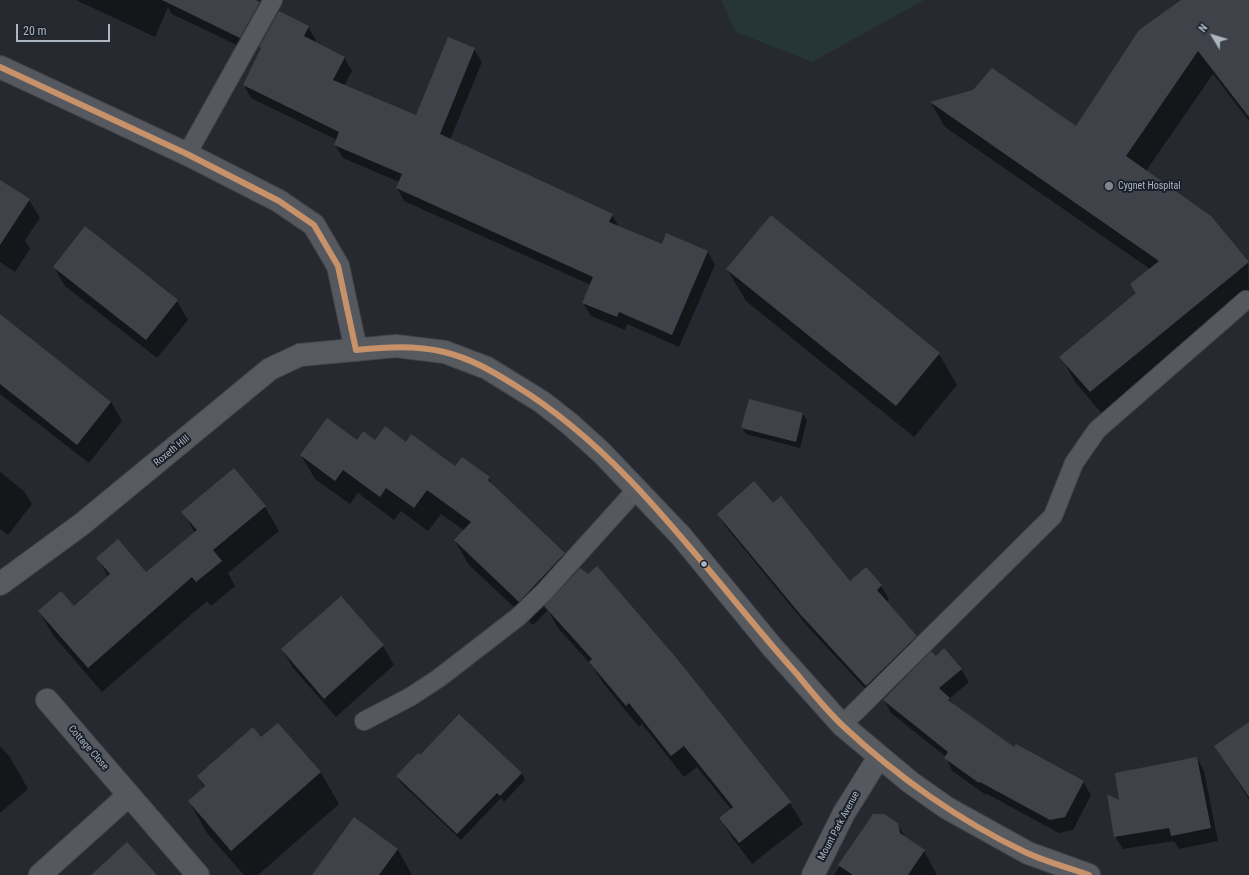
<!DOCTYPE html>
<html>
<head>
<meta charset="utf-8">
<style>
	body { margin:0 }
	#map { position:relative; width:1249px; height:875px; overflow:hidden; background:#262a30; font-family:"Roboto Condensed",sans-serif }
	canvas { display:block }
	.north { position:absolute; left:1193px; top:16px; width:40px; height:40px; -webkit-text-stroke:3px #1a202a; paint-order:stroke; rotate:308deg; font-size:11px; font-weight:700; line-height:16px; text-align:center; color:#aeb6c2 }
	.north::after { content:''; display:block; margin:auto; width:14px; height:18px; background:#aeb6c2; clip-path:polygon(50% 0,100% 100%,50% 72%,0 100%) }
	.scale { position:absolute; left:16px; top:24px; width:94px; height:18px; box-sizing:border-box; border:2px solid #aeb6c2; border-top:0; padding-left:5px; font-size:12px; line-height:14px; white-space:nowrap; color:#aeb6c2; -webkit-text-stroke:3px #1a202a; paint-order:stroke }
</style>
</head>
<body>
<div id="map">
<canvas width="1249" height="875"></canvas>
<div class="north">N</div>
<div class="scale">20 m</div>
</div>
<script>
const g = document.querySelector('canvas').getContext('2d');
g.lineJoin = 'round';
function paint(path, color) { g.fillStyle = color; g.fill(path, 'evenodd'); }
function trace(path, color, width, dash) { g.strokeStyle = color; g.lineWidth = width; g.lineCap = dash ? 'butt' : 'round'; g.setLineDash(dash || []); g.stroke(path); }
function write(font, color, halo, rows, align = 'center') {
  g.font = font + ' "Roboto Condensed",sans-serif'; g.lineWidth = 4; g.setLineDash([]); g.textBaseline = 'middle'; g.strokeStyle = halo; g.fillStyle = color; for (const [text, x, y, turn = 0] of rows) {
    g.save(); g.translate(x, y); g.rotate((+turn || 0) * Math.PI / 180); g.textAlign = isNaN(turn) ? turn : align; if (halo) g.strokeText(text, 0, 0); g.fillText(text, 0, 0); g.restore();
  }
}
paint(new Path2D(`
	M 721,0 L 924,0 L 812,62 L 736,32 Z`), '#263537');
paint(new Path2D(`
	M 76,0 L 259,0 L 268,14 L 247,50 L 172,14 L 168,7 L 155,37 Z
	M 1183,0 L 1249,0 L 1249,121 L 1213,74 L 1146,171 L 1248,262 L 1249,297 L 1104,416 L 1075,382 L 1061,357 L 1137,294 L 1150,269 L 945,127 L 931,103 L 974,91 L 1076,127 Z
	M 308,27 L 316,40 L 315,42 L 344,57 L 352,71 L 344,86 L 416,117 L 474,49 L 482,62 L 450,140 L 612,215 L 619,227 L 662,245 L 667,234 L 708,252 L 715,265 L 679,347 L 627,324 L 625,330 L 591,316 L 583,303 L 591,285 L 404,201 L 397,188 L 399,182 L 343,158 L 335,145 L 337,140 L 251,98 L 244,85 L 261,50 L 260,47 Z
	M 0,182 L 29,200 L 40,218 L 25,240 L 30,249 L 15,272 L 0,262 Z
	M 54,267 L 177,301 L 188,320 L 157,358 L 65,286 Z
	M 727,269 L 939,354 L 957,385 L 914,437 L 746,301 Z
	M 0,335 L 111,402 L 122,421 L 89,463 L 0,394 Z
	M 803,414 L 807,420 L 800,448 L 746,434 L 742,428 Z
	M 357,441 L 406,443 L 456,467 L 489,478 L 494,487 L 564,554 L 576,574 L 679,661 L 790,803 L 803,824 L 752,864 L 733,839 L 720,818 L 731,809 L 697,767 L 684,777 L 642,724 L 639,727 L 603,683 L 593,667 L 558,628 L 548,610 L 533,625 L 469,565 L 455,541 L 465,531 L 441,514 L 428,531 L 401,511 L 394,520 L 358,493 L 350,504 L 315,479 L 301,455 Z
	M 234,469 L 265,507 L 279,531 L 228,573 L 235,586 L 211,606 L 207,601 L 102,692 L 53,635 L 39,611 L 74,607 L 108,577 L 98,558 L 146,573 L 195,533 L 183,512 Z
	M 0,472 L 24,491 L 32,504 L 8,535 L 0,529 Z
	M 718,514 L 850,583 L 881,586 L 889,599 L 886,602 L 916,636 L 924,649 L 874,698 L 808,627 L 726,527 Z
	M 341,597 L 383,646 L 394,665 L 336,717 L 293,668 L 282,649 Z
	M 935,658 L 961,669 L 969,682 L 949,699 L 953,705 L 1014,749 L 1016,745 L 1083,782 L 1091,795 L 1073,830 L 1059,833 L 987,794 L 986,795 L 952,771 L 946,757 L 891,713 L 884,700 Z
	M 459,715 L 522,774 L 525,780 L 504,802 L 501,798 L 461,840 L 401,783 L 397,776 L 420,757 Z
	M 278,724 L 321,773 L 339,804 L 258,875 L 244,875 L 207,833 L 189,801 L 204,787 L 198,777 L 261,739 Z
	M 1249,724 L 1249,799 L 1215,747 Z
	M 0,746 L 10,757 L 28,789 L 0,813 Z
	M 1197,758 L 1204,771 L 1218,841 L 1179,849 L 1174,841 L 1123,849 L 1115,836 L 1121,802 Z
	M 873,815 L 897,823 L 906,838 L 924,851 L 937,875 L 834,875 Z
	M 355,818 L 398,850 L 412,875 L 314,875 Z`), '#0007');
paint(new Path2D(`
	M 162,0 L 256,0 L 260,2 L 240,38 Z
	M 1181,0 L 1249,0 L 1249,117 L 1198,51 L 1126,156 L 1211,216 L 1249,262 L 1090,392 L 1059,357 L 1136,293 L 1130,284 L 1159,261 L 930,102 L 973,90 L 992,68 L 1076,126 L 1139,30 Z
	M 279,11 L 309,26 L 304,36 L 345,57 L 333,80 L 416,115 L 448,37 L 475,48 L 440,134 L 613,214 L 609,222 L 662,244 L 666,233 L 708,251 L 672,335 L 619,312 L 617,317 L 582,303 L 593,277 L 396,188 L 402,174 L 334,145 L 339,132 L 243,85 L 261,48 L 259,47 Z
	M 0,180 L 30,199 L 0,245 Z
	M 771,215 L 940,353 L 896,406 L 726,269 Z
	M 85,226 L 178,300 L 146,340 L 53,267 Z
	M 0,314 L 111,402 L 77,445 L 0,384 Z
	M 749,399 L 803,413 L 796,442 L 741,428 Z
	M 327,418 L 357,440 L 363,431 L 375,440 L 385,426 L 406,442 L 411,434 L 455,466 L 462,457 L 490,477 L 488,480 L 565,553 L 519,602 L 454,540 L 471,522 L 427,490 L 414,508 L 386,488 L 380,497 L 343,470 L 335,481 L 300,455 Z
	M 234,468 L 266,506 L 213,550 L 222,561 L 196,582 L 192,577 L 88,668 L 38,611 L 61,591 L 74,606 L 110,574 L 96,558 L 118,539 L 146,572 L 197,530 L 181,512 Z
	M 754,481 L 773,503 L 781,496 L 850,581 L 866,567 L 882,585 L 877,590 L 917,636 L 866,686 L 800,614 L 717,514 Z
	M 597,566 L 679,661 L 791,802 L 739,843 L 719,818 L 733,807 L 684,746 L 671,756 L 629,703 L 626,706 L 589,662 L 592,659 L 544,606 L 580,568 L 588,574 Z
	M 341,596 L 384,645 L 324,699 L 281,649 Z
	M 944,648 L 962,669 L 939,688 L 950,698 L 948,700 L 1014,747 L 1016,744 L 1084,781 L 1065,817 L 1050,820 L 980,782 L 979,783 L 944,758 L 948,752 L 883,700 L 931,651 L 936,656 Z
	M 459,714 L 522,773 L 500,796 L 497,793 L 457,834 L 396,776 L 418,753 L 420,755 Z
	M 1249,722 L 1249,797 L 1214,746 Z
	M 278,723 L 321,772 L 231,851 L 188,801 L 205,786 L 197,776 L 253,727 L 261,737 Z
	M 1197,757 L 1211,828 L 1171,836 L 1169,828 L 1114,837 L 1107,794 L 1119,800 L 1115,773 Z
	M 873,814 L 884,814 L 898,823 L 900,833 L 925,850 L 908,875 L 853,875 L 838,865 Z
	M 354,817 L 398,849 L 379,875 L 312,875 Z
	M 127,842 L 157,875 L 91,875 Z`), '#3f4349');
const lane = new Path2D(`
	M 187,154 L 273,0
	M 364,721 L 410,697 L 439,678 L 518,617 L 544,592 L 637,489
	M 842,725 L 1053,516 L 1074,463 L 1097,430 L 1246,300`);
const street = new Path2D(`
	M 0,67 L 187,154 L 279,201 L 314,225 L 338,266 L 356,350
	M 47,700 L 198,875
	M 40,875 L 129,795
	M 813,875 L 844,813 L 879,757`);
const primary = new Path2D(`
	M 0,584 L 82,524 L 270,369 L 300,355 L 396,346 L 445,352 L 487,368 L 542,402 L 570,424 L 602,453 L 681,536 L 773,648 L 842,725 L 910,782 L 947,808 L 1028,853 L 1089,875`);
trace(lane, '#43464b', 20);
trace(street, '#43464b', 24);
trace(primary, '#42464d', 24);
trace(lane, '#55585e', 18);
trace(street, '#55585e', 22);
trace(primary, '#575b60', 22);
trace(new Path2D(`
	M 0,67 L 187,154 L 279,201 L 314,225 L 338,266 L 356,350
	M 356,350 C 386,347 415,345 444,352 C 470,358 494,372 516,386 C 630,456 708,575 796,673 C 811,691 826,710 843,726 C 896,776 961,822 1027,853 C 1047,862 1069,868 1089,875`), '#c7916a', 6);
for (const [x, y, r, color] of [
	[1109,186,5,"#7e858f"],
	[704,564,3.5,"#aeb6c2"]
]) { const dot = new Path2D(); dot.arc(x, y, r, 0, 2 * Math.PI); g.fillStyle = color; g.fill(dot); trace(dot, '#1a202a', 1.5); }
write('10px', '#aeb6c2', '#1a202a', [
	["Cygnet Hospital",1118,186]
], 'left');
write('10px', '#aeb6c2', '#1a202a', [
	["Roxeth Hill",172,451,-39],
	["Cottage Close",88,748,49],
	["Mount Park Avenue",839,826,-62]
]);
</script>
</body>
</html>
